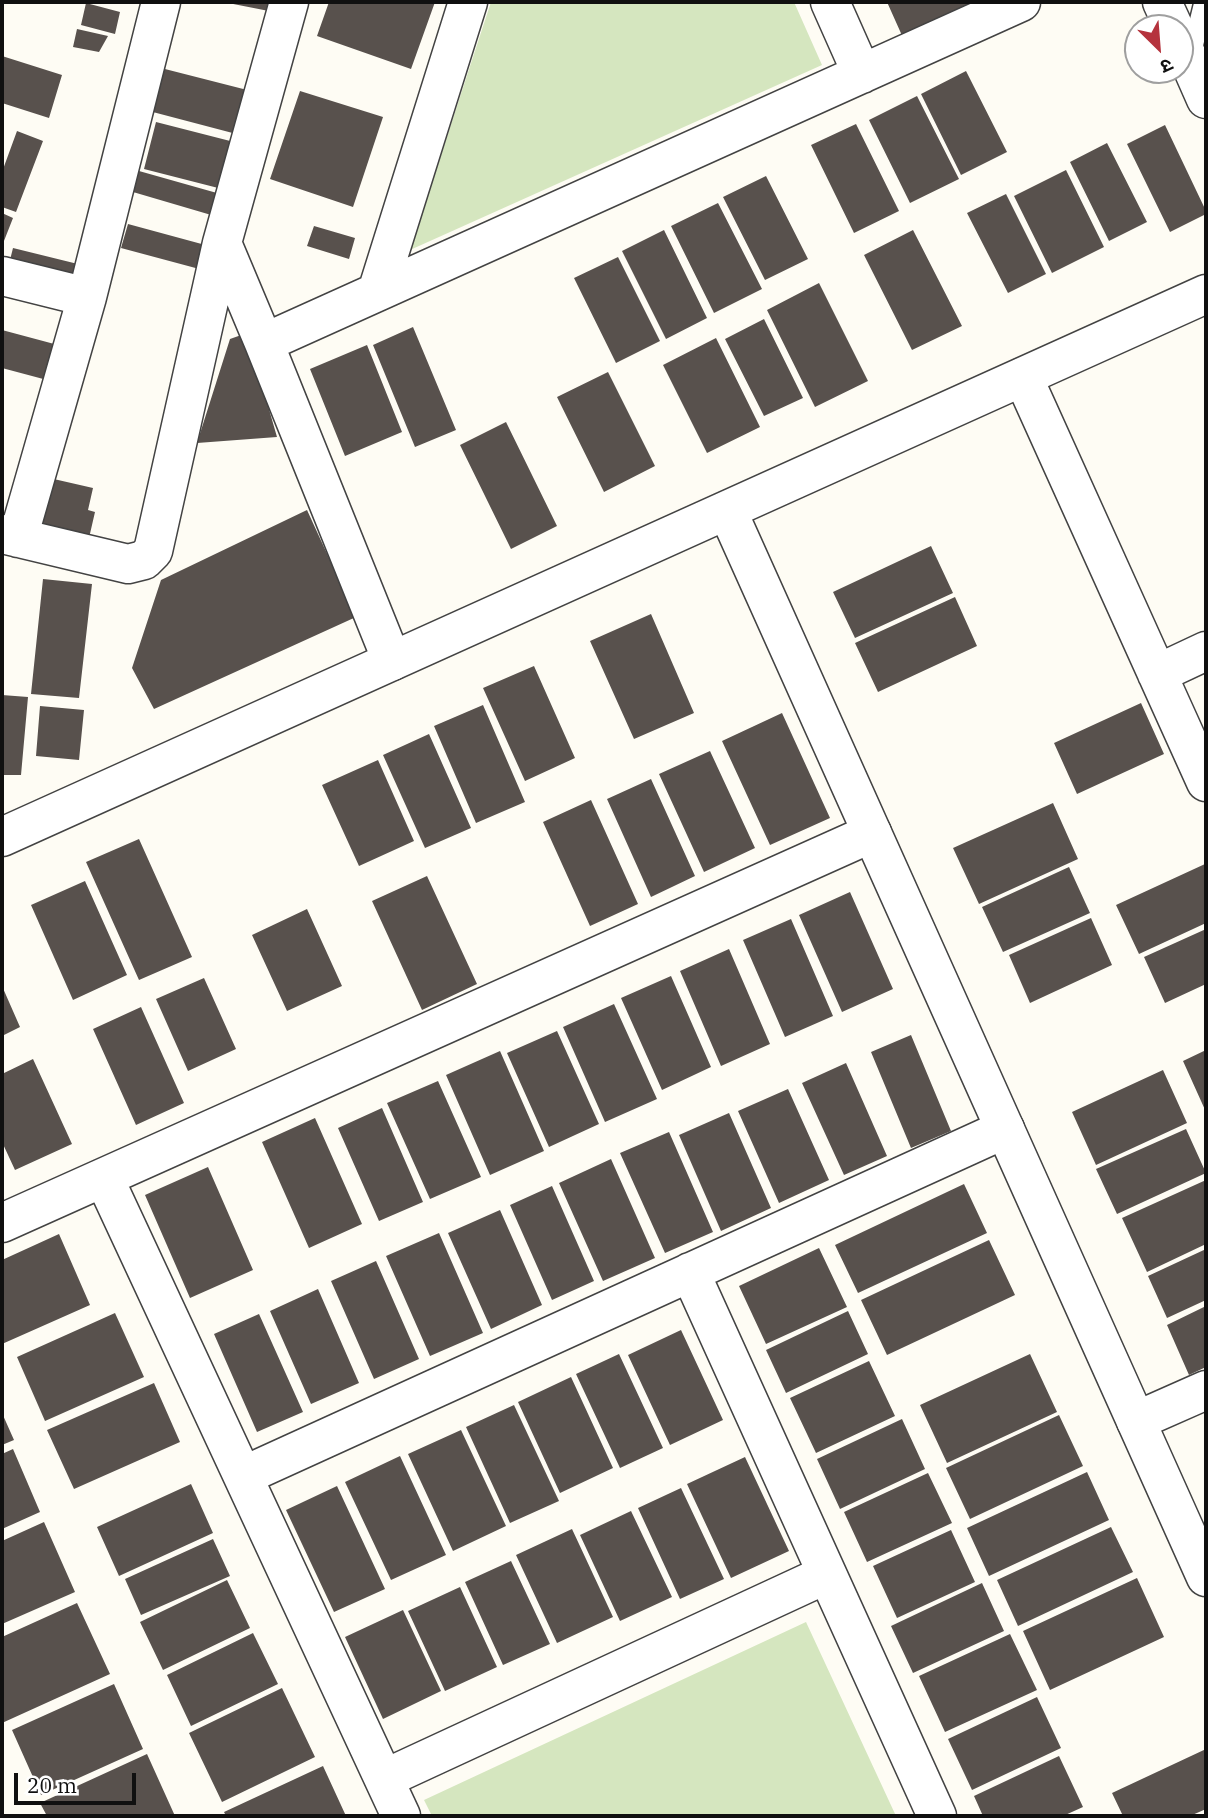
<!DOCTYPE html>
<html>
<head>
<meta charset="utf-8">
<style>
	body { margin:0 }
	#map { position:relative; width:1208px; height:1818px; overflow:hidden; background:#fefcf4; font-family:"IBM Plex Serif","Noto Sans Devanagari",serif }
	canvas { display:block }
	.frame { position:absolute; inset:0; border:4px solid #101010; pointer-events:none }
	.north { position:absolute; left:1124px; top:14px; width:70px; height:70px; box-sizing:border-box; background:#fff; border:2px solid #9f9f9f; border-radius:50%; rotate:155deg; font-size:19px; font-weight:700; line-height:28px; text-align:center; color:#101010 }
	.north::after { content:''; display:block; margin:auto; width:24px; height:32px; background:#b5333d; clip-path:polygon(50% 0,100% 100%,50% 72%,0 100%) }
	.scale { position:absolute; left:14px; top:1773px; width:122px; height:32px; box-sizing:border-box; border:4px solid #101010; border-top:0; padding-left:9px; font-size:21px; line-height:24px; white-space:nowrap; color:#101010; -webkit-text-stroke:5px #fff; paint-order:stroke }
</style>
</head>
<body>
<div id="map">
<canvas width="1208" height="1818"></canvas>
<div class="frame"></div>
<div class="north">उ</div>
<div class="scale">20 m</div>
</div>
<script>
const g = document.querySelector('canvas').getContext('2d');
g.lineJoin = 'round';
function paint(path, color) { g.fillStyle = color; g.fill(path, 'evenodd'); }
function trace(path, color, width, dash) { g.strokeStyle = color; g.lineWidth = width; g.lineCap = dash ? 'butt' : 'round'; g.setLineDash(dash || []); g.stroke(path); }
paint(new Path2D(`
	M 491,2 L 794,2 L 822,65 L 410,250 Z
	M 806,1622 L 896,1816 L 432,1816 L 424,1800 Z`), '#d5e6bf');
paint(new Path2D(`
	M 223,2 L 277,2 L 274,12 Z
	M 329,2 L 435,2 L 411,69 L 317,36 Z
	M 887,2 L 980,2 L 904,40 Z
	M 86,3 L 120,12 L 115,34 L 81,25 Z
	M 77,29 L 108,36 L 99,52 L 73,47 Z
	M 2,56 L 62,75 L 49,118 L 2,103 Z
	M 161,68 L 255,92 L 244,136 L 149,111 Z
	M 966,71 L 1007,152 L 961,175 L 921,94 Z
	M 300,91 L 383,117 L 353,207 L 270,179 Z
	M 917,96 L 959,179 L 910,203 L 869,120 Z
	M 156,122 L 238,143 L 226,190 L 144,169 Z
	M 856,124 L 899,211 L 854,233 L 811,145 Z
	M 1165,125 L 1206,211 L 1206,214 L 1170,232 L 1127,144 Z
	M 17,131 L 43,141 L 16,212 L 2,207 L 2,172 Z
	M 1107,143 L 1147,222 L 1109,241 L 1070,162 Z
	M 1066,170 L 1104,247 L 1052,273 L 1014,196 Z
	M 139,171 L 224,195 L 218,217 L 133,192 Z
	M 766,176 L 808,259 L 765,280 L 723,197 Z
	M 1006,194 L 1046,274 L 1008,293 L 967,213 Z
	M 718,203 L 762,289 L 714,313 L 671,226 Z
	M 2,213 L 13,218 L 2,246 Z
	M 128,224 L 209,246 L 203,270 L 121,248 Z
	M 314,226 L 355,238 L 349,259 L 307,246 Z
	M 664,230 L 707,318 L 666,339 L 622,251 Z
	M 913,230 L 962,326 L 912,350 L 864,255 Z
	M 13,248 L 90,267 L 84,291 L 7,272 Z
	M 618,257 L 660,341 L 616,363 L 574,278 Z
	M 819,283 L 868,381 L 815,407 L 767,310 Z
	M 764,319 L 803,398 L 764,416 L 725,339 Z
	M 413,327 L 456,430 L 415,447 L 373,345 Z
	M 2,330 L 58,345 L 47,380 L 2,368 Z
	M 247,333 L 277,437 L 197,443 L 230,339 Z
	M 716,338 L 760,427 L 707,453 L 663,365 Z
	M 367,345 L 402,432 L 345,456 L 310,369 Z
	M 608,372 L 655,466 L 604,492 L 557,397 Z
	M 506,422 L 557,526 L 511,549 L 460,445 Z
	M 45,477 L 93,488 L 88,510 L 95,512 L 89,538 L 32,532 Z
	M 307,510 L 356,617 L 154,709 L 132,668 L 161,580 Z
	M 931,546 L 953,593 L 855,638 L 833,592 Z
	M 43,579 L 92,584 L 79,698 L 31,694 Z
	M 955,597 L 977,646 L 878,692 L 855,643 Z
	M 651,614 L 694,713 L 634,739 L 590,641 Z
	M 534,666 L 575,758 L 525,781 L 483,688 Z
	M 2,695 L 28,697 L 21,775 L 2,775 Z
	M 1141,703 L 1164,754 L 1077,794 L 1054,743 Z
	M 483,705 L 525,802 L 476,823 L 434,726 Z
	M 40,706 L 84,710 L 79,760 L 36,756 Z
	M 782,713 L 830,818 L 770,845 L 722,741 Z
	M 429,734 L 471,828 L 425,848 L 383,755 Z
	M 710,751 L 755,848 L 704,872 L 659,774 Z
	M 378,760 L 414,841 L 359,866 L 322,785 Z
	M 651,779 L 695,876 L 651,897 L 607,799 Z
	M 591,800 L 638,904 L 590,926 L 543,822 Z
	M 1053,803 L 1078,859 L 979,904 L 953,848 Z
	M 139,839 L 192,957 L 139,980 L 86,862 Z
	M 1205,864 L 1206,923 L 1139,954 L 1116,905 Z
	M 1069,867 L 1090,913 L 1003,952 L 982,907 Z
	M 427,876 L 477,984 L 422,1010 L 372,901 Z
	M 85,881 L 127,975 L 73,1000 L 31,905 Z
	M 850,892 L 893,989 L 842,1012 L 799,915 Z
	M 307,909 L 342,986 L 287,1011 L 252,935 Z
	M 1091,918 L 1112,965 L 1030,1003 L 1009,955 Z
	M 791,919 L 833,1016 L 785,1037 L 743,940 Z
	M 1206,929 L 1206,984 L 1165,1003 L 1144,957 Z
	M 729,949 L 770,1044 L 721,1066 L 680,971 Z
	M 671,976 L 711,1067 L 662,1090 L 621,998 Z
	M 204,978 L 236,1049 L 188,1071 L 156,999 Z
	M 2,986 L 20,1027 L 2,1036 Z
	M 614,1004 L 657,1099 L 605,1122 L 563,1027 Z
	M 141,1007 L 184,1103 L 136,1125 L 93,1029 Z
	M 557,1031 L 599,1124 L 549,1147 L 507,1053 Z
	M 911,1035 L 951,1131 L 911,1148 L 871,1052 Z
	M 1206,1050 L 1206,1112 L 1183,1061 Z
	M 500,1051 L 544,1151 L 490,1175 L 446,1075 Z
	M 33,1059 L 72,1144 L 15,1170 L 2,1142 L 2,1074 Z
	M 846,1063 L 887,1156 L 844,1175 L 802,1083 Z
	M 1163,1070 L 1187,1123 L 1096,1165 L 1072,1112 Z
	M 438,1081 L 481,1177 L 430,1199 L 387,1103 Z
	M 788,1089 L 829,1180 L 779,1203 L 738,1111 Z
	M 382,1108 L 423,1202 L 379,1221 L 338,1128 Z
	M 729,1113 L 771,1208 L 721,1231 L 679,1135 Z
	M 315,1118 L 362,1224 L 309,1248 L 262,1142 Z
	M 1186,1129 L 1206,1173 L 1117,1214 L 1096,1169 Z
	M 669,1132 L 713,1232 L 665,1253 L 620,1153 Z
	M 611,1159 L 655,1258 L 603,1281 L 559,1183 Z
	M 208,1167 L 253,1270 L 190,1298 L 145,1195 Z
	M 1206,1180 L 1206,1244 L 1147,1272 L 1122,1218 Z
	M 964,1184 L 987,1233 L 858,1293 L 835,1245 Z
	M 552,1186 L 594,1281 L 552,1300 L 510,1205 Z
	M 500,1210 L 542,1305 L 491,1329 L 448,1233 Z
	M 439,1233 L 483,1333 L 430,1356 L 386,1256 Z
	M 59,1234 L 90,1305 L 2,1344 L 2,1260 Z
	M 989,1240 L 1015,1295 L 887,1355 L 861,1300 Z
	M 819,1248 L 847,1307 L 766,1344 L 739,1286 Z
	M 1206,1249 L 1206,1300 L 1167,1318 L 1148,1276 Z
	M 376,1261 L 419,1359 L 374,1379 L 331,1281 Z
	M 318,1289 L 359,1383 L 311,1404 L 270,1311 Z
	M 1206,1306 L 1206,1367 L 1189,1375 L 1167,1325 Z
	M 848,1311 L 868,1354 L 786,1393 L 766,1350 Z
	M 115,1313 L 144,1377 L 45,1421 L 17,1357 Z
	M 259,1314 L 303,1412 L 257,1432 L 214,1334 Z
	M 681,1330 L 723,1420 L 670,1445 L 628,1355 Z
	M 619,1354 L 663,1448 L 620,1468 L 576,1374 Z
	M 1030,1354 L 1057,1412 L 947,1463 L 920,1405 Z
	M 869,1361 L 895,1416 L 816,1453 L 790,1398 Z
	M 571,1377 L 613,1468 L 560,1493 L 518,1402 Z
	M 154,1383 L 180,1442 L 74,1489 L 47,1430 Z
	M 514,1405 L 559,1501 L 510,1523 L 466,1427 Z
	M 2,1413 L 14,1440 L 2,1445 Z
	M 1059,1415 L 1083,1466 L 970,1519 L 946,1468 Z
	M 902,1419 L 925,1469 L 840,1509 L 817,1459 Z
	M 461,1430 L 506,1526 L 453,1551 L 408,1454 Z
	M 13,1449 L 40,1512 L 2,1529 L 2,1454 Z
	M 400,1456 L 446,1555 L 391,1580 L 345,1482 Z
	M 745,1457 L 789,1551 L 731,1578 L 687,1484 Z
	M 1087,1472 L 1109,1520 L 989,1576 L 967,1528 Z
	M 928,1473 L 952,1523 L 867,1562 L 844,1512 Z
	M 191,1484 L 213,1533 L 119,1576 L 97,1527 Z
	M 337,1486 L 385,1589 L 334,1612 L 286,1510 Z
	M 681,1488 L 724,1579 L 680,1599 L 638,1508 Z
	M 631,1511 L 672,1597 L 620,1621 L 580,1535 Z
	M 44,1522 L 75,1592 L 2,1624 L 2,1541 Z
	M 1111,1527 L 1133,1572 L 1018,1626 L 997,1580 Z
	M 572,1529 L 613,1617 L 557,1643 L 516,1555 Z
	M 951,1530 L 975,1582 L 897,1618 L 873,1566 Z
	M 213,1539 L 230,1576 L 141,1615 L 125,1579 Z
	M 511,1561 L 550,1644 L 503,1665 L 465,1582 Z
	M 1137,1578 L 1164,1637 L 1050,1690 L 1023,1631 Z
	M 227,1580 L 250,1628 L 163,1670 L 140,1622 Z
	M 982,1583 L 1004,1631 L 913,1673 L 891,1626 Z
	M 460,1587 L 497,1667 L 445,1691 L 408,1611 Z
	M 77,1603 L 110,1674 L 2,1723 L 2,1637 Z
	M 403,1610 L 441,1691 L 383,1719 L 345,1637 Z
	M 253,1633 L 278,1684 L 191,1726 L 167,1675 Z
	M 1010,1634 L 1037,1690 L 945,1732 L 919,1676 Z
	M 114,1684 L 143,1749 L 41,1795 L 12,1730 Z
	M 282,1688 L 315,1757 L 222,1802 L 189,1733 Z
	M 1037,1697 L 1061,1748 L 972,1790 L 948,1739 Z
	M 1206,1749 L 1206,1809 L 1190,1816 L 1123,1816 L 1112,1793 Z
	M 147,1754 L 175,1816 L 47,1816 L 40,1803 Z
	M 1059,1756 L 1083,1807 L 1063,1816 L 983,1816 L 974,1796 Z
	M 323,1766 L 346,1816 L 226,1816 L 224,1812 Z`), '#58514d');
const service = new Path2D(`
	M 1191,55 L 1204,2`);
const minor = new Path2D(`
	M 830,2 L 862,74
	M 1162,2 L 1174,28
	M 1180,40 L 1206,99
	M 2,276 L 87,297
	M 377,292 L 468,2
	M 264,343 L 222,243 L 289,2
	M 1023,377 L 1206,782
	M 2,534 L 128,564 L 144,560 L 153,551 L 222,243
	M 18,538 L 87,297 L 161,2
	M 392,661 L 264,343 L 1021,2
	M 1157,674 L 1206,651
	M 104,1178 L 401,1816
	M 2,1223 L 872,833
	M 690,1272 L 937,1816
	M 1136,1421 L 1206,1390
	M 243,1476 L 1005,1129
	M 384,1779 L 827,1574`);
const tertiary = new Path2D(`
	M 727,510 L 1206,1577
	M 2,837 L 1206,294`);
trace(service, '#434343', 22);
trace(minor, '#434343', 41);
trace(tertiary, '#434343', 41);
trace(service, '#fff', 19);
trace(minor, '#fff', 38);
trace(tertiary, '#fff', 38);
</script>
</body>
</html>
